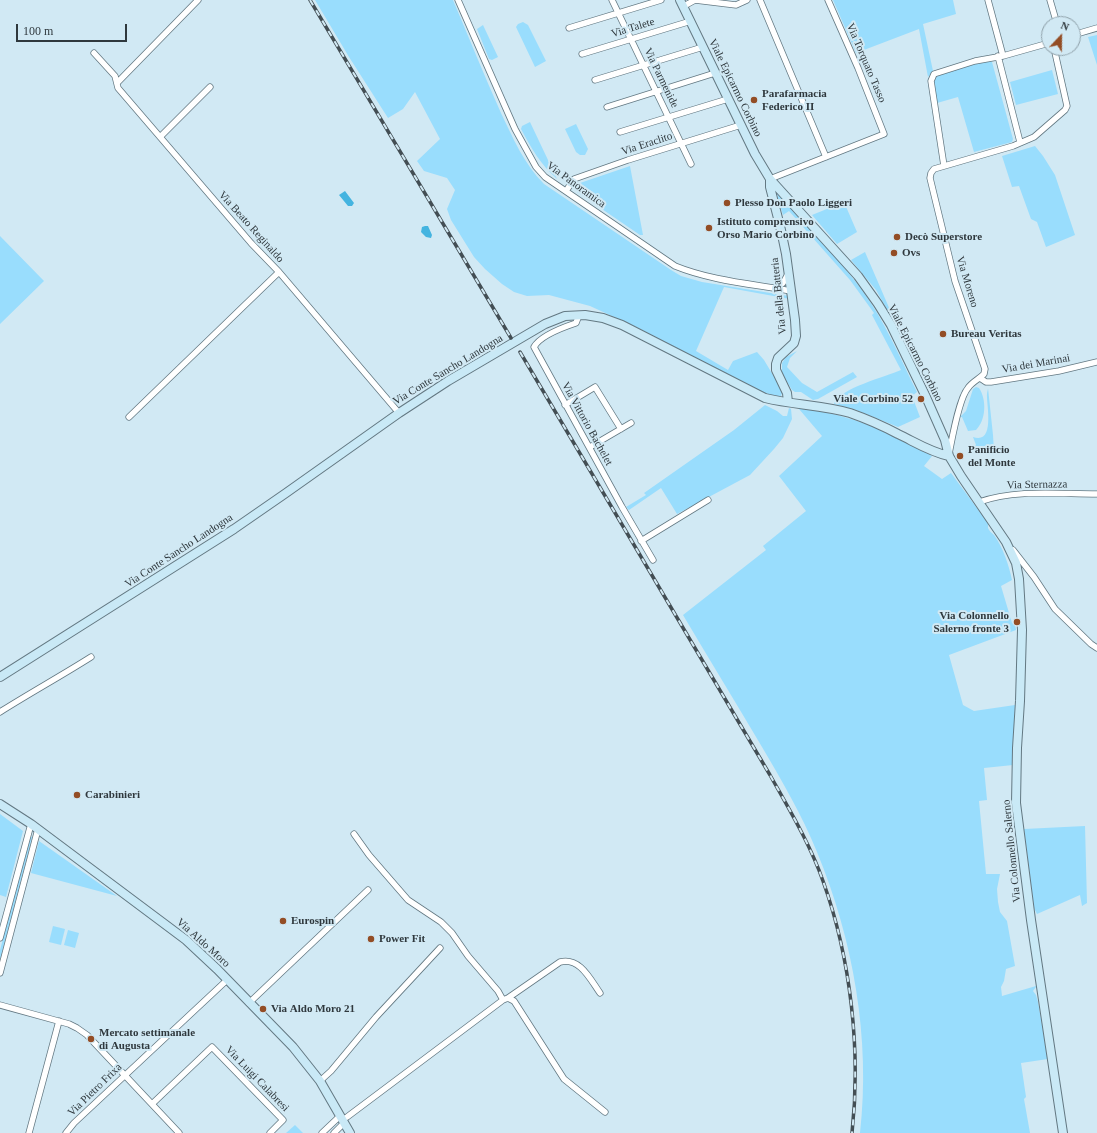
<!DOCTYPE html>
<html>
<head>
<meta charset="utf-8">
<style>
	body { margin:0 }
	#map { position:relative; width:1097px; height:1133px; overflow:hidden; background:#d1e9f4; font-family:Georgia,serif }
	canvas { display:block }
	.north { position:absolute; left:1041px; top:16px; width:40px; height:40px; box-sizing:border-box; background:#d1e9f4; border:1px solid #90a2ab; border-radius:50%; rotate:22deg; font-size:11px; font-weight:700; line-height:16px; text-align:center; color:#2f383d }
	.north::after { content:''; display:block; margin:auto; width:14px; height:18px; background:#934d25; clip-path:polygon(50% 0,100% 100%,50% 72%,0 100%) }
	.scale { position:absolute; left:16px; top:24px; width:111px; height:18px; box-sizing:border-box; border:2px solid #2f383d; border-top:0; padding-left:5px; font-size:12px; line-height:14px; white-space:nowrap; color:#2f383d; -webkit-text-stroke:3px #d1e9f4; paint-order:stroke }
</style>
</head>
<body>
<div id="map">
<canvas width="1097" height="1133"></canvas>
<div class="north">N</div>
<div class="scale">100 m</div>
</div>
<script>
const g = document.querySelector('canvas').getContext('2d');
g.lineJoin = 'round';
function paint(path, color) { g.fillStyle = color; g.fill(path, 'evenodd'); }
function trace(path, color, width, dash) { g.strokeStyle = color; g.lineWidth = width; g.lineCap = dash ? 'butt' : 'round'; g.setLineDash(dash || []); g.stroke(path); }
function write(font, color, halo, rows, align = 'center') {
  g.font = font + ' Georgia,serif'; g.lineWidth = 4; g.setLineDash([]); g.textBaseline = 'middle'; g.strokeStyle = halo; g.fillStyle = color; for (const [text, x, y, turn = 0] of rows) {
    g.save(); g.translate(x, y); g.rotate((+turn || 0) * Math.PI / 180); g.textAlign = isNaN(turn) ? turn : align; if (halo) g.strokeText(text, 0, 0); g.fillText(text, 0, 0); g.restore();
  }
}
paint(new Path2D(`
	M 315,0 L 453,0 C 469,38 484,75 501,113 C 513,138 524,164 544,184 L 671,270 L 681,276 L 702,282 L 789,296 L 790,299 L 724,287 L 696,351 L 728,370 L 733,361 L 757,352 L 764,360 L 782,390 L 782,393 L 781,396 L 774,396 L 755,389 L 638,328 L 590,306 L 549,295 L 527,296 L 514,292 L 502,284 L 485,269 L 474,257 L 451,220 L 447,209 L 455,190 L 447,178 L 424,171 L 417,161 L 440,139 L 415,92 L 403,109 L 388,118 L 349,57 Z
	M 833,0 L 953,0 L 956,14 L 923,24 L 933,71 L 928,77 L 919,29 L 856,53 Z
	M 523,22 L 528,25 L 546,61 L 535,67 L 516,27 L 518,24 Z
	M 483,25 L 498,57 L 492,60 L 489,59 L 477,29 Z
	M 1097,35 L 1097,65 L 1088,37 Z
	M 987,61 L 989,61 L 992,62 L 1013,139 L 1012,142 L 974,152 L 958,97 L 937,103 L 933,80 L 935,77 L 959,68 Z
	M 1052,70 L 1058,94 L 1016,105 L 1010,82 Z
	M 530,122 L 557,179 C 541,165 531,148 521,129 L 522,126 Z
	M 576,124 L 588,149 L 585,155 L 580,155 L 576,152 L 565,129 Z
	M 1035,146 L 1043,156 L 1055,175 L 1075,235 L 1046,247 L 1037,222 L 1031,219 L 1019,186 L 1012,187 L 1002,156 Z
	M 630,166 L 643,235 L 640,235 L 577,192 L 577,187 L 580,183 Z
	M 776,191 C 805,223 836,255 862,290 C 885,321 900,358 917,392 L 912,396 L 920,417 L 898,427 L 856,410 L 834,404 C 839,388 886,377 901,370 L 872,315 L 874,313 L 850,280 L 789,211 L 783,215 Z
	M 844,202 L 857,232 L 837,244 L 812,215 Z
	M 0,236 L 44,281 L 0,324 Z
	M 865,252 L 890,310 L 888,311 L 876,290 L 851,260 Z
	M 797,351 L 790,358 L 787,367 L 802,383 L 817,392 L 853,372 L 857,377 L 818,399 L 813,400 L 801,392 L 795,392 L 792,390 L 782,374 L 782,363 L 786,357 Z
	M 976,387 L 979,388 C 987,400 986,420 976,430 L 968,431 L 962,417 L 960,417 L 966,411 L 973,389 Z
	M 988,388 L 993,435 L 994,452 L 992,452 L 992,454 L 985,455 L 984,450 L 973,451 L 971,447 L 976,445 L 973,437 C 996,445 986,403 987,394 C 987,392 988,390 988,388 Z
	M 765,405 L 777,411 L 783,416 L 787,416 L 789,408 L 791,409 L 792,419 L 783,438 L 774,449 L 750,475 L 677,514 L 661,488 L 629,510 L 626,507 L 646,495 L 644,493 L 734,430 Z
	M 804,408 C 850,416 893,431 932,456 L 924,466 L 942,479 L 951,473 L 988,523 L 988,528 C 989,531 992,533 994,535 C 1003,547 1009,566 1012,580 L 1001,586 L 1012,623 L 1015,623 L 1016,630 L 949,655 L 963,705 L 974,711 L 1015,705 L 1013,765 L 984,768 L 987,800 L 979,801 L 986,874 L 1000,874 L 997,889 L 998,902 L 1000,912 L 1007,921 L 1015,966 L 1006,969 L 1004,981 L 1001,987 L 1002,996 L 1036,986 L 1036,987 L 1033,991 L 1036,995 L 1038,1002 L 1048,1059 L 1021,1063 L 1026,1097 L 1024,1099 L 1030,1133 L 860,1133 C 871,1039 853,939 817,852 C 802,815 782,781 762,747 C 736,703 709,659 683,615 L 766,550 L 763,546 L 806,511 L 779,476 L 822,436 L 799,409 Z
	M 0,814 L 23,831 L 6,897 L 0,895 Z
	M 1085,826 L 1087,903 L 1082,906 L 1080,895 L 1037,914 L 1034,908 L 1024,829 Z
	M 30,837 L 32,837 L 32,838 L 0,960 L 0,950 Z
	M 39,841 L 117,896 L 31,873 Z
	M 53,926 L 65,929 L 61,945 L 49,942 Z
	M 68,930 L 79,933 L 75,948 L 64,945 Z
	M 295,1125 L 303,1133 L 286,1133 Z`), '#99ddfd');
paint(new Path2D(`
	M 345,191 L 354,203 L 352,206 L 348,206 L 339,195 Z
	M 425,226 L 428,226 L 432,235 L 431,238 L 426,237 L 421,232 L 422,227 Z`), '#44b4e0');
const street = new Path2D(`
	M 458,0 L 515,129 L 536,167 L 545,177 L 675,266 C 712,281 753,284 791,291
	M 612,0 L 691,164
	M 695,0 L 736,5 L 747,0
	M 760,0 L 826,157
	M 988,0 L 1003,56
	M 1050,0 L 1057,24
	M 684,6 L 695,0
	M 569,28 L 661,0
	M 1073,35 L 1097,28
	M 94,53 L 115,76 L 118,88 L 251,243 L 279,272 L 399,413
	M 582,54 L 691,21
	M 998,56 L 1020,142
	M 595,80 L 703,47
	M 117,83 L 198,0
	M 607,107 L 715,73
	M 620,132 L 728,99
	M 160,137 L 210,87
	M 944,166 L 931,81 L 934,74 L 975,61 L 1003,56 L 1049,43
	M 770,179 L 884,134 L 858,68 L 828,0
	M 566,191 L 574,179 L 628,160 L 741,125
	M 774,288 L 783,283 L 788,274
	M 579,315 L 576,323 C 564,327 540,336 534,347 L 622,507 L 653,560
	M 980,378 L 986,382 L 991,382 L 1059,371 L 1097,362
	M 565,405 L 595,387 L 621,429
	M 129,417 L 279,272
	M 590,447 L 631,423
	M 949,454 C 952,439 959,398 968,388 C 972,382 979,379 984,374 L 985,369 L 955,281 L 930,178 L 931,173 L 934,169 L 1013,146 L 1034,137 L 1065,110 L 1067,106 L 1054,48
	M 979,502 C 1016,489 1058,494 1097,494
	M 641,541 L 708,500
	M 1013,550 L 1034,577 L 1055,609 L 1091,644 L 1097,648
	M 0,712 C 30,693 61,676 91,657
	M 354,834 L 369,855 L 408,900 L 441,922 L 452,933 L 468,956 L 498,991 L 503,1000
	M 0,938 L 31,824
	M 0,973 L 38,829
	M 508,998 L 514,1001 L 564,1079 L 605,1112
	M 249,1003 L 368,890
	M 0,1005 L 69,1024 L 77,1028 L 87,1035 L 179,1133
	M 320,1081 L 331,1071 L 376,1017 L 440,948
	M 152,1104 L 212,1047 L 283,1120 L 270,1133
	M 342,1120 L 347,1117 L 503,1000 L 508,998 L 560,962 C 580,957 590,979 600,993
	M 29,1133 L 59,1021
	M 66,1133 L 74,1123 L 227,980
	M 322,1133 L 340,1116
	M 334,1133 L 344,1123`);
const secondary = new Path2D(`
	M 680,0 L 755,154 L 770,179 L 858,276 L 878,304 L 891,325 L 926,397 L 945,440 L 949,456 L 961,476 L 1006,542 L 1016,563 L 1019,579 L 1022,630 L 1020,701 L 1017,748 L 1016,803 L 1031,920 L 1063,1133
	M 770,179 L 770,187 L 781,230 L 786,254 L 795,320 L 796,336 L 794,343 L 778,358 L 776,364 L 776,370 L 787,393 L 788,402
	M 0,677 L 234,529 L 286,493 L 399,413 L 448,381 L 545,324 L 565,316 L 585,315 L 603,318 L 622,325 L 765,398 C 793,405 822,405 850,413 C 867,419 883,426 898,434 C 915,442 930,452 949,456
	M 0,804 L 31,824 L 186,940 L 217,969 L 293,1047 L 320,1081 L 350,1133`);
trace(street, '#637882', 7);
trace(secondary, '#637882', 10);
trace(street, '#fff', 5.5);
trace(secondary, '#c9e9f6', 8);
const rail = new Path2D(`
	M 310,0 L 511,338
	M 520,352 L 770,775 C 789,809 810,844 823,881 C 851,959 861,1051 852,1133`);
trace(rail, '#434e54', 3.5);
trace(rail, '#d1e9f4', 2, [6]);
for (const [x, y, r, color] of [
	[754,100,4,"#934d25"],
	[727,203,4,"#934d25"],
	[709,228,4,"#934d25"],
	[897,237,4,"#934d25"],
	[894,253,4,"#934d25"],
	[943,334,4,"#934d25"],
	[921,399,4,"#934d25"],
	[960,456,4,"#934d25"],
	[1017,622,4,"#934d25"],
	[77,795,4,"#934d25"],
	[283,921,4,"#934d25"],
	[371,939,4,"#934d25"],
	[263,1009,4,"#934d25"],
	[91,1039,4,"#934d25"]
]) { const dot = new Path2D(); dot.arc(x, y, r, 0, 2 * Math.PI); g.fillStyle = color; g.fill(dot); trace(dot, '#d1e9f4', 1.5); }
write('11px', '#2f383d', '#d1e9f4', [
	["Via Talete",633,28,-17],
	["Via Torquato Tasso",866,63,67],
	["Via Parmenide",661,78,64],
	["Viale Epicarmo Corbino",735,88,64],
	["Via Eraclito",647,144,-18],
	["Via Panoramica",576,185,36],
	["Via Beato Reginaldo",251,227,48],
	["Via Moreno",967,282,73],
	["Via della Batteria",779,296,-96],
	["Viale Epicarmo Corbino",915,353,63],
	["Via dei Marinai",1036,364,-10],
	["Via Conte Sancho Landogna",448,370,-31],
	["Via Vittorio Bachelet",587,424,61],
	["Via Sternazza",1037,485,-1],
	["Via Conte Sancho Landogna",179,551,-33],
	["Via Colonnello Salerno",1012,851,-96],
	["Via Aldo Moro",203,943,42],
	["Via Luigi Calabresi",257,1079,46],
	["Via Pietro Frixa",95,1090,-44]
]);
write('bold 11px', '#2f383d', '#d1e9f4', [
	["Parafarmacia",762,94],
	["Federico II",762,107],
	["Plesso Don Paolo Liggeri",735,203],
	["Istituto comprensivo",717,222],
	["Orso Mario Corbino",717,235],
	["Decò Superstore",905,237],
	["Ovs",902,253],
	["Bureau Veritas",951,334],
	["Viale Corbino 52",913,399,"right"],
	["Panificio",968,450],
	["del Monte",968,463],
	["Via Colonnello",1009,616,"right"],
	["Salerno fronte 3",1009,629,"right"],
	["Carabinieri",85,795],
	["Eurospin",291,921],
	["Power Fit",379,939],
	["Via Aldo Moro 21",271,1009],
	["Mercato settimanale",99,1033],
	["di Augusta",99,1046]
], 'left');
</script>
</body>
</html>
